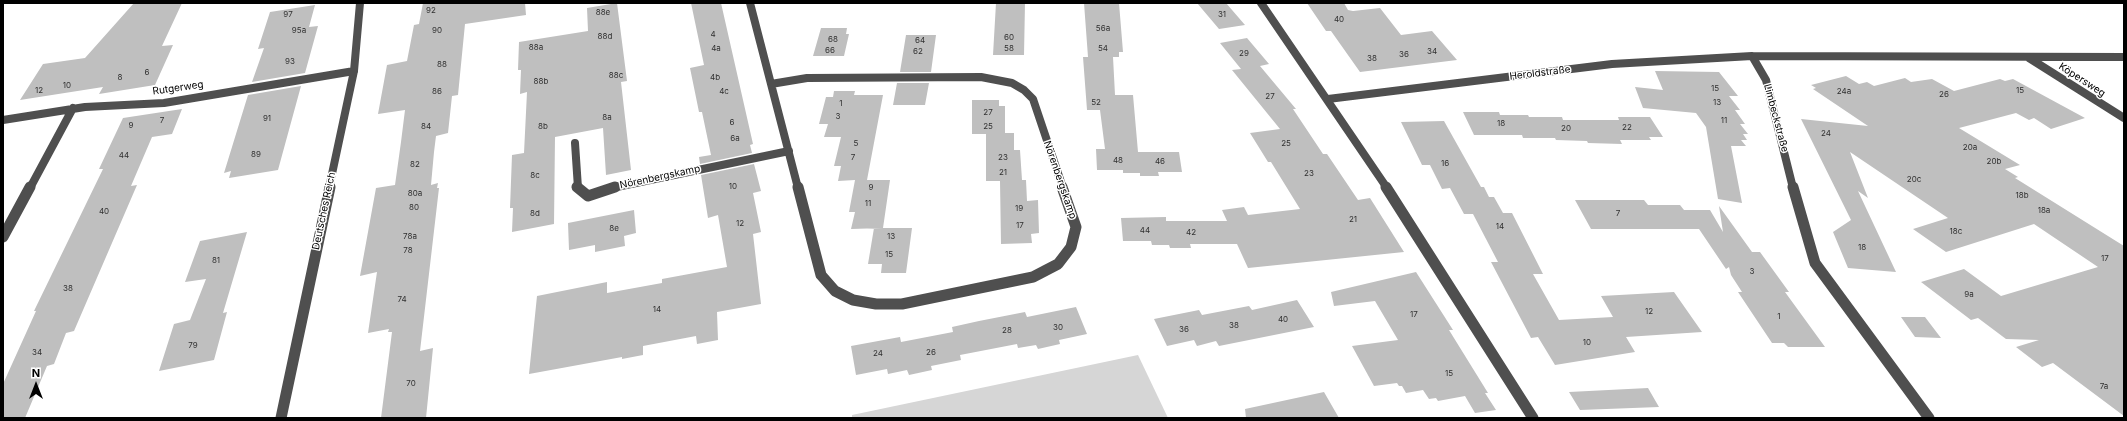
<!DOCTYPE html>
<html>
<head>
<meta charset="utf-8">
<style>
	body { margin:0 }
	#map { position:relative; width:2127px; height:421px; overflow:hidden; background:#fff; font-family:Inter,sans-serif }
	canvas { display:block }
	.frame { position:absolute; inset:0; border:4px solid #000; pointer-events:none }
	.north { position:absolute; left:16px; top:365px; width:40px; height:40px; -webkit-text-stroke:3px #fff; paint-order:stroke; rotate:0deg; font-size:11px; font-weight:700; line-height:16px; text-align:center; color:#000 }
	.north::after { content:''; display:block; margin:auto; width:14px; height:18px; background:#000; clip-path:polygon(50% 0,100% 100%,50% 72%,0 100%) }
</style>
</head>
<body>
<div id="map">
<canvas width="2127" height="421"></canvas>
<div class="frame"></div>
<div class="north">N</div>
</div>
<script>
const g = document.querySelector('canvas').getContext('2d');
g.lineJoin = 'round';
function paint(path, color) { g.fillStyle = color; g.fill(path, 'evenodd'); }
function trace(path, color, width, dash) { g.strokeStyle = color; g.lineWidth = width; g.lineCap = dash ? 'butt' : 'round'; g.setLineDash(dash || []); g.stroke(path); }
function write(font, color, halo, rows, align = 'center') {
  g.font = font + ' Inter,sans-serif'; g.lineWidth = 3; g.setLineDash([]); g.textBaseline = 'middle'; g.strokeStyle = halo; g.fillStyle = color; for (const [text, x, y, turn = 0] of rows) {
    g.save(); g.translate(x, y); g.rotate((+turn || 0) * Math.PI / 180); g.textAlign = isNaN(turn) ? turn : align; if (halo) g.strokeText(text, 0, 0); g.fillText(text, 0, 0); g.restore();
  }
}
paint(new Path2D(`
	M 1138,355 L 1168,418 L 852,418 L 852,415 Z`), '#d6d6d6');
paint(new Path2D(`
	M 134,3 L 182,3 L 162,46 L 173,45 L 155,85 L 99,94 L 103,87 L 20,100 L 43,64 L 85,58 Z
	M 423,3 L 525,3 L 526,15 L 465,24 L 458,95 L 452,96 L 448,133 L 436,136 L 434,152 L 431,185 L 438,183 L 437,188 L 439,188 L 420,351 L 433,348 L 426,418 L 381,418 L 392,332 L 388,332 L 389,329 L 368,333 L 377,272 L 360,276 L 376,188 L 395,185 L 401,142 L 405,110 L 378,114 L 387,65 L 407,61 L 414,25 L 419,24 Z
	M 617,3 L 627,81 L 621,82 L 631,170 L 606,175 L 603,128 L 555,137 L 554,224 L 512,232 L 513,208 L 510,208 L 512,155 L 524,153 L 527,92 L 520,94 L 521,70 L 518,70 L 519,42 L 588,31 L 587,8 Z
	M 691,3 L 721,3 L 753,144 L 750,145 L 752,153 L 700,164 L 699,157 L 711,155 L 702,112 L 699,112 L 690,68 L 704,65 Z
	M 996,3 L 1025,3 L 1024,55 L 993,55 Z
	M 1084,3 L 1119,3 L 1123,52 L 1119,52 L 1119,57 L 1113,57 L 1115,95 L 1133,95 L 1138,152 L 1179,152 L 1182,172 L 1158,172 L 1159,176 L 1140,176 L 1140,173 L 1123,173 L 1123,170 L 1097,170 L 1096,149 L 1105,149 L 1100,110 L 1087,110 L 1083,57 L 1088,57 Z
	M 1197,3 L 1226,3 L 1245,25 L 1219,29 Z
	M 1307,3 L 1344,3 L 1348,10 L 1353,11 L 1380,8 L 1401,35 L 1432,31 L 1457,60 L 1360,72 L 1331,31 L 1326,31 Z
	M 315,5 L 309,27 L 318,26 L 305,73 L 252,82 L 264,48 L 258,49 L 270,12 Z
	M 821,28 L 847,28 L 846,34 L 849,34 L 844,56 L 813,56 Z
	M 906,35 L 936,35 L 931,72 L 900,72 Z
	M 1247,38 L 1269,64 L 1260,66 L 1296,109 L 1293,109 L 1323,154 L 1327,154 L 1358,200 L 1370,198 L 1404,252 L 1248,268 L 1237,244 L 1190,244 L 1191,248 L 1170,248 L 1169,245 L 1152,245 L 1151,241 L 1123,241 L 1121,218 L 1166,217 L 1166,221 L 1227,221 L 1222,210 L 1244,207 L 1248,215 L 1300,209 L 1271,162 L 1268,162 L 1250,133 L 1280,129 L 1232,70 L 1241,69 L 1220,43 Z
	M 1655,71 L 1719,72 L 1738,96 L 1729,96 L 1740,110 L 1735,110 L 1745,124 L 1740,124 L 1748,134 L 1743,134 L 1747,140 L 1741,140 L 1746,146 L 1731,146 L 1742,203 L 1718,199 L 1706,127 L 1696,113 L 1643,108 L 1635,87 L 1663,90 Z
	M 1846,76 L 1859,84 L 1867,82 L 1874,86 L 1905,78 L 1911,82 L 1932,79 L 1954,91 L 2000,79 L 2005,81 L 2013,79 L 2085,118 L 2051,129 L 2034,118 L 2029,120 L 2016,113 L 1959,128 L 2020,165 L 2005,169 L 2018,177 L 2015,178 L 2124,246 L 2124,416 L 2053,363 L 2042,367 L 2016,347 L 2039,340 L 2006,339 L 1978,318 L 1971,320 L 1921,282 L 1964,269 L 2001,296 L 2098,267 L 2034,224 L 1946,252 L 1913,229 L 1948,218 L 1850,152 L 1868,198 L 1858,191 L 1896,272 L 1848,268 L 1833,232 L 1851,220 L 1801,119 L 1868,126 L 1813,89 L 1816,88 L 1811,85 Z
	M 897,83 L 929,83 L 925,105 L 893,105 Z
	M 301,86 L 278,170 L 229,178 L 231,171 L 224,173 L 248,95 Z
	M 834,91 L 855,91 L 854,95 L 883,95 L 867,180 L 861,180 L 890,180 L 883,228 L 851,229 L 855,212 L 849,212 L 855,180 L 838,181 L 841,166 L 834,166 L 841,137 L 824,137 L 828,124 L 819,124 L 826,97 L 833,97 Z
	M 972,100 L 999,100 L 999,106 L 1005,106 L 1005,133 L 1014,133 L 1014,150 L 1020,150 L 1022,180 L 1026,180 L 1027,201 L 1038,200 L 1039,233 L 1031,234 L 1032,243 L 1001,244 L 1000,181 L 986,181 L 986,134 L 972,134 Z
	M 182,109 L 172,134 L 152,137 L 131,186 L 137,185 L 74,331 L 66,333 L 54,364 L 47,366 L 25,418 L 3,418 L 3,384 L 36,311 L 34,311 L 103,169 L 99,169 L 123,118 Z
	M 1463,112 L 1499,112 L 1500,115 L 1528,115 L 1529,117 L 1562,117 L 1563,120 L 1619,120 L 1618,117 L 1650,117 L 1663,137 L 1649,137 L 1651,140 L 1620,140 L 1622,144 L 1588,143 L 1587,141 L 1556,140 L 1555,138 L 1523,138 L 1522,135 L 1474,135 Z
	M 1444,121 L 1481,187 L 1484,187 L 1489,197 L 1494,197 L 1503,213 L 1512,213 L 1543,274 L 1533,274 L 1559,320 L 1613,317 L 1601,296 L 1674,292 L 1702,332 L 1626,337 L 1635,352 L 1555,365 L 1538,337 L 1531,338 L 1491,262 L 1498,262 L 1473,214 L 1464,214 L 1450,188 L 1442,189 L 1430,165 L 1422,165 L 1401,122 Z
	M 754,164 L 761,191 L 753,193 L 761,232 L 753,234 L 761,304 L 717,312 L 718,340 L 697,344 L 696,336 L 643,346 L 643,355 L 622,359 L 622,357 L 529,374 L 537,296 L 607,282 L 607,293 L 662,283 L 662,279 L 727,267 L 718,215 L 708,218 L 701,175 Z
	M 1575,200 L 1644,200 L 1648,205 L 1680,205 L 1684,210 L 1710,210 L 1723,232 L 1719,206 L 1752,252 L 1760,252 L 1789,292 L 1785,292 L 1825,347 L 1788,347 L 1784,343 L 1772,343 L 1738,292 L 1742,292 L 1731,275 L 1729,267 L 1726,269 L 1699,229 L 1591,229 Z
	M 634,210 L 636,233 L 624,236 L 625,246 L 595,252 L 595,245 L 569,250 L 568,223 Z
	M 874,228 L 912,228 L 906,273 L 881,273 L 882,264 L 868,264 Z
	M 247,232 L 223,313 L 227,312 L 214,360 L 159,371 L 174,324 L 190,320 L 206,279 L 185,282 L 200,241 Z
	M 1416,272 L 1453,330 L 1449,330 L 1488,393 L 1485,393 L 1496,410 L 1475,413 L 1465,396 L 1438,401 L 1436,398 L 1429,399 L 1423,390 L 1406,393 L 1402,386 L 1399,386 L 1397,383 L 1374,386 L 1352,346 L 1398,340 L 1375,301 L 1334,306 L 1331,292 Z
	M 1297,300 L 1314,327 L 1219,346 L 1216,341 L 1197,346 L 1194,340 L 1167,346 L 1154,319 L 1199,310 L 1202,315 L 1249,306 L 1252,310 Z
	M 1076,307 L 1087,334 L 1059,340 L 1060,344 L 1038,349 L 1036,345 L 1018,348 L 1017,344 L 960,355 L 961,360 L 931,366 L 932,370 L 909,375 L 907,370 L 888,374 L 887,369 L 856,375 L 851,346 L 900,337 L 901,342 L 953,332 L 952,327 L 979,321 L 1025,312 L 1027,317 Z
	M 1901,317 L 1925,317 L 1941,338 L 1915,337 Z
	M 1648,388 L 1659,407 L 1580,410 L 1569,392 Z
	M 1324,392 L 1339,418 L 1246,418 L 1245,409 Z`), '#bfbfbf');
trace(new Path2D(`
	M 750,3 L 771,84
	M 1261,3 L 1387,188
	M 2029,58 L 2124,118
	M 771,84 L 798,188
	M 771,84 L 807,78 L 981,77 L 1012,83 L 1024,90 L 1033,99 L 1063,188
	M 1328,99 L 1612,64 L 1752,56
	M 3,120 L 85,107 L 164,103 L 354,71
	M 575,143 L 578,188
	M 30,188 L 73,108
	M 329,188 L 354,71 L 360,3
	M 612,188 L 789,151
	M 1793,188 L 1766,80 L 1752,56 L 2124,57`), '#4f4f4f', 8);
trace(new Path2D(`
	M 577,187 L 588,196 L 615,187
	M 798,187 L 821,275 L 835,291 L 853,300 L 876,304 L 902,304 L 1033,277 L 1058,264 L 1071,247 L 1076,227 L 1062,187
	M 1386,187 L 1533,418
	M 1793,187 L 1815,263 L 1929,418
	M 3,237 L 30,187
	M 281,418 L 330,187`), '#4f4f4f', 11);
write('8px', '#303030', null, [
	["92",431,11],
	["88e",603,13],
	["97",288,15],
	["31",1222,15],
	["40",1339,20],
	["56a",1103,29],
	["95a",299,31],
	["90",437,31],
	["4",713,35],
	["88d",605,37],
	["60",1009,38],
	["68",833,40],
	["64",920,41],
	["88a",536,48],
	["4a",716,49],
	["58",1009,49],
	["54",1103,49],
	["66",830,51],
	["62",918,52],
	["34",1432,52],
	["29",1244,54],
	["36",1404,55],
	["38",1372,59],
	["93",290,62],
	["88",442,65],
	["6",147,73],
	["88c",616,76],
	["8",120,78],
	["4b",715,78],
	["88b",541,82],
	["10",67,86],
	["15",1715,89],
	["12",39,91],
	["15",2020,91],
	["86",437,92],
	["4c",724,92],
	["24a",1844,92],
	["26",1944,95],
	["27",1270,97],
	["52",1096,103],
	["13",1717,103],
	["1",841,104],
	["27",988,113],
	["3",838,117],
	["8a",607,118],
	["91",267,119],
	["7",162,121],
	["11",1724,121],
	["6",732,123],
	["18",1501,124],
	["9",131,126],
	["84",426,127],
	["8b",543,127],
	["25",988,127],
	["22",1627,128],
	["20",1566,129],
	["24",1826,134],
	["6a",735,139],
	["5",856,144],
	["25",1286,144],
	["20a",1970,148],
	["89",256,155],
	["44",124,156],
	["7",853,158],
	["23",1003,158],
	["48",1118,161],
	["46",1160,162],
	["20b",1994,162],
	["16",1445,164],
	["82",415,165],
	["21",1003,173],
	["23",1309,174],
	["8c",535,176],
	["20c",1914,180],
	["10",733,187],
	["9",871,188],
	["80a",415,194],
	["18b",2022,196],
	["11",868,204],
	["80",414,208],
	["19",1019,209],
	["18a",2044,211],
	["40",104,212],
	["8d",535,214],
	["7",1618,214],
	["21",1353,220],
	["12",740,224],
	["17",1020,226],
	["14",1500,227],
	["8e",614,229],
	["44",1145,231],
	["18c",1956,232],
	["42",1191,233],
	["78a",410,237],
	["13",891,237],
	["18",1862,248],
	["78",408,251],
	["15",889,255],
	["17",2105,259],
	["81",216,261],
	["3",1752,272],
	["38",68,289],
	["9a",1969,295],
	["74",402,300],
	["14",657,310],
	["12",1649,312],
	["17",1414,315],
	["1",1779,317],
	["40",1283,320],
	["38",1234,326],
	["30",1058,328],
	["36",1184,330],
	["28",1007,331],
	["10",1587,343],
	["79",193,346],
	["34",37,353],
	["26",931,353],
	["24",878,354],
	["15",1449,374],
	["70",411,384],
	["7a",2104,387]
]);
write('10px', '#000', '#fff', [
	["Heroldstraße",1540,73,-7],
	["Köpersweg",2082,80,33],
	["Rutgerweg",178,88,-8],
	["Limbeckstraße",1776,118,75],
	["Nörenbergskamp",660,177,-12],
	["Nörenbergskamp",1060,180,71],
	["Deutsches Reich",324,211,-78]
]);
</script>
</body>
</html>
